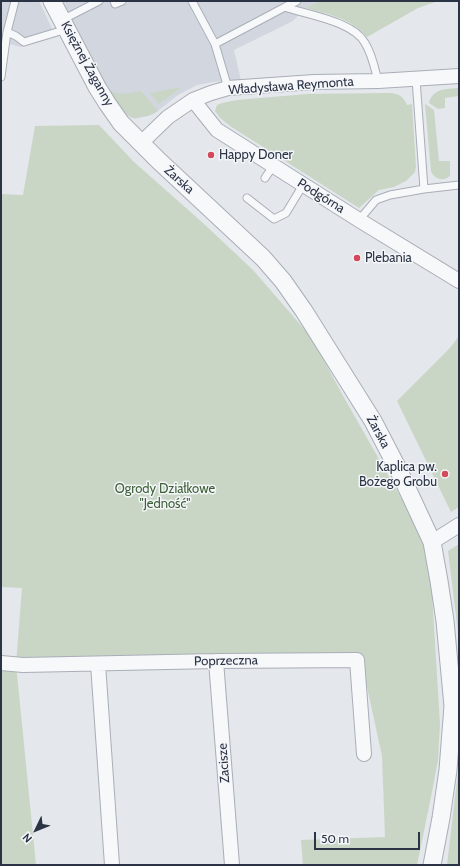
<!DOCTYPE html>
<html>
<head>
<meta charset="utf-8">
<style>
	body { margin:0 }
	#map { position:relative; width:460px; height:866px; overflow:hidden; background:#e4e7ec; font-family:Cabin,sans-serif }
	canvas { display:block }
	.frame { position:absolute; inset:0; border:2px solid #2b3445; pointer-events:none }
	.north { position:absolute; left:16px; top:810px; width:40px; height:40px; -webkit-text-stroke:3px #f4f6f9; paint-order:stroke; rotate:227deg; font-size:11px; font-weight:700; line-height:16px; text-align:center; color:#2b3445 }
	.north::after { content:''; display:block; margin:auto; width:14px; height:18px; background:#2b3445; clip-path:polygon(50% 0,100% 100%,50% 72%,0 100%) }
	.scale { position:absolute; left:314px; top:832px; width:106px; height:18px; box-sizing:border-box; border:2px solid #2b3445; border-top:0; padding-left:5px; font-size:12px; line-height:14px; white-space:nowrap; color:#2b3445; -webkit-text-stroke:3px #f4f6f9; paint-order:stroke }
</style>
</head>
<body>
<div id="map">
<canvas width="460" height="866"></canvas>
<div class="frame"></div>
<div class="north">N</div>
<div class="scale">50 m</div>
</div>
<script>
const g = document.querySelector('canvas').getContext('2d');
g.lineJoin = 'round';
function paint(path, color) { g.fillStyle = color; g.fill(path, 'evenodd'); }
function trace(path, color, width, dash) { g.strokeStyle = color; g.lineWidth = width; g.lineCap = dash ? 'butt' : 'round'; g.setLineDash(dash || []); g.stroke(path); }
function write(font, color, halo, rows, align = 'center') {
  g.font = font + ' Cabin,sans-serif'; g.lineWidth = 3; g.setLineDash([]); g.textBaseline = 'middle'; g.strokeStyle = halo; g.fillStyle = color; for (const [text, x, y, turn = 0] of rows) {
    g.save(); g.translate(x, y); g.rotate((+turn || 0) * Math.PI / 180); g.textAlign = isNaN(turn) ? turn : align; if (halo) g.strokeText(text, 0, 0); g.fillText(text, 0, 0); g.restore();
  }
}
paint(new Path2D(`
	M 1,1 L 39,1 L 56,37 L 21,47 L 1,42 Z
	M 63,1 L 320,1 L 305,8 L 293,21 L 234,50 L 241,80 L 213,82 L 197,85 L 178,95 L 154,114 L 135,119 L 129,116 L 116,104 L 97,72 Z`), '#d2d6de');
paint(new Path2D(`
	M 320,1 L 438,1 L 418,8 L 367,37 C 350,18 328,14 305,8 Z
	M 182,87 L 159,104 L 150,93 Z
	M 459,88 L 459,96 L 445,98 L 445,108 L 438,109 L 429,103 C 433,88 446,89 459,88 Z
	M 107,89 C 118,97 129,93 141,91 L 158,111 L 148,116 L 132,118 C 121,111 114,100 107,89 Z
	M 387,93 C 397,93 403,95 407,105 L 412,104 L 416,167 L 415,172 L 406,181 L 394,187 L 379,190 L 359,208 L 230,126 L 220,118 L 215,111 L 217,105 L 222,103 L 237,100 L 307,94 Z
	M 425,104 L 434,110 L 439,161 L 450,161 L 450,176 C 443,182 434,179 431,171 Z
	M 99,125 L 134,162 L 203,223 L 253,270 L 312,338 L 342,394 L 404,503 L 421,530 L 432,594 L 440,724 L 438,760 L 432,792 L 417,865 L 303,865 L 301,840 L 385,837 L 382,756 L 361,659 L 16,664 L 36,865 L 1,865 L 1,663 L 16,664 L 22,588 L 1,587 L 1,194 L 23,195 L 35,126 Z
	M 459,336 L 459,507 L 451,512 L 397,401 L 450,348 Z
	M 459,544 L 459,640 L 448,551 Z
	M 459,764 L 459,865 L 447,865 Z`), '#c9d6c5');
const service = new Path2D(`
	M 15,1 L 7,32 L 16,36 L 24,42 L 67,29
	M 114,1 L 115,4 L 122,1
	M 192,1 L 215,44 L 228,88
	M 285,7 L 297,1
	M 62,20 L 99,1
	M 215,44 L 285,7 C 307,15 353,21 365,43 C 372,54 375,69 378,81
	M 1,77 L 7,32
	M 416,79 L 424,189 L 459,185
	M 265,178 L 273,166
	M 247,198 L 274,219 L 286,213 L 303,185
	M 359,220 L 376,200 L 390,195 L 424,189`);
const minor = new Path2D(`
	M 193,100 L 217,130 L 359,220 L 459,281
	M 140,144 L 168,117 L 193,100 L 211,93 L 228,88 L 314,82 L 378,81 L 459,76
	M 432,542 L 459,525
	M 216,661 L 232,865
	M 1,663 L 23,665 L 216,661 L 357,660 L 364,754
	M 98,664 L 112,865`);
const tertiary = new Path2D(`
	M 52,1 L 97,87 L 107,103 L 121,123 L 158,160 L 263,258 L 283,281 L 304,311 L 373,421 L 399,471 L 432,542 L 439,581 L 445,621 L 453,706 L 448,770 L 441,818 L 432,865`);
trace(service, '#a9aeb7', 9);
trace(minor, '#a9aeb7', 16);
trace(tertiary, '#a9aeb7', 19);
trace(service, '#f7f8fa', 7);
trace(minor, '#f7f8fa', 14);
trace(tertiary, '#f7f8fa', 17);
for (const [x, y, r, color] of [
	[211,155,4,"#d1495b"],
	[357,258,4,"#d1495b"],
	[445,474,4,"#d1495b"]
]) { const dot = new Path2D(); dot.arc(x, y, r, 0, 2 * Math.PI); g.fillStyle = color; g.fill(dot); trace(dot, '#f4f6f9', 1.5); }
write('13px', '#2b3445', '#f4f6f9', [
	["Księżnej Żaganny",87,64,61],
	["Władysława Reymonta",291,86,-4],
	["Żarska",179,180,42],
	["Podgórna",321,196,32],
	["Żarska",378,432,61],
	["Poprzeczna",226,661,-1],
	["Zacisze",224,763,-94]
]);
write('13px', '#2b3445', '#f4f6f9', [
	["Happy Doner",219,155],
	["Plebania",365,258],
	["Kaplica pw.",437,467,"right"],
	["Bożego Grobu",437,482,"right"]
], 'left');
write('13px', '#3f6138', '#f4f6f9', [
	["Ogrody Działkowe",165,489],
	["\"Jedność\"",165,504]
]);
</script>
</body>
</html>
